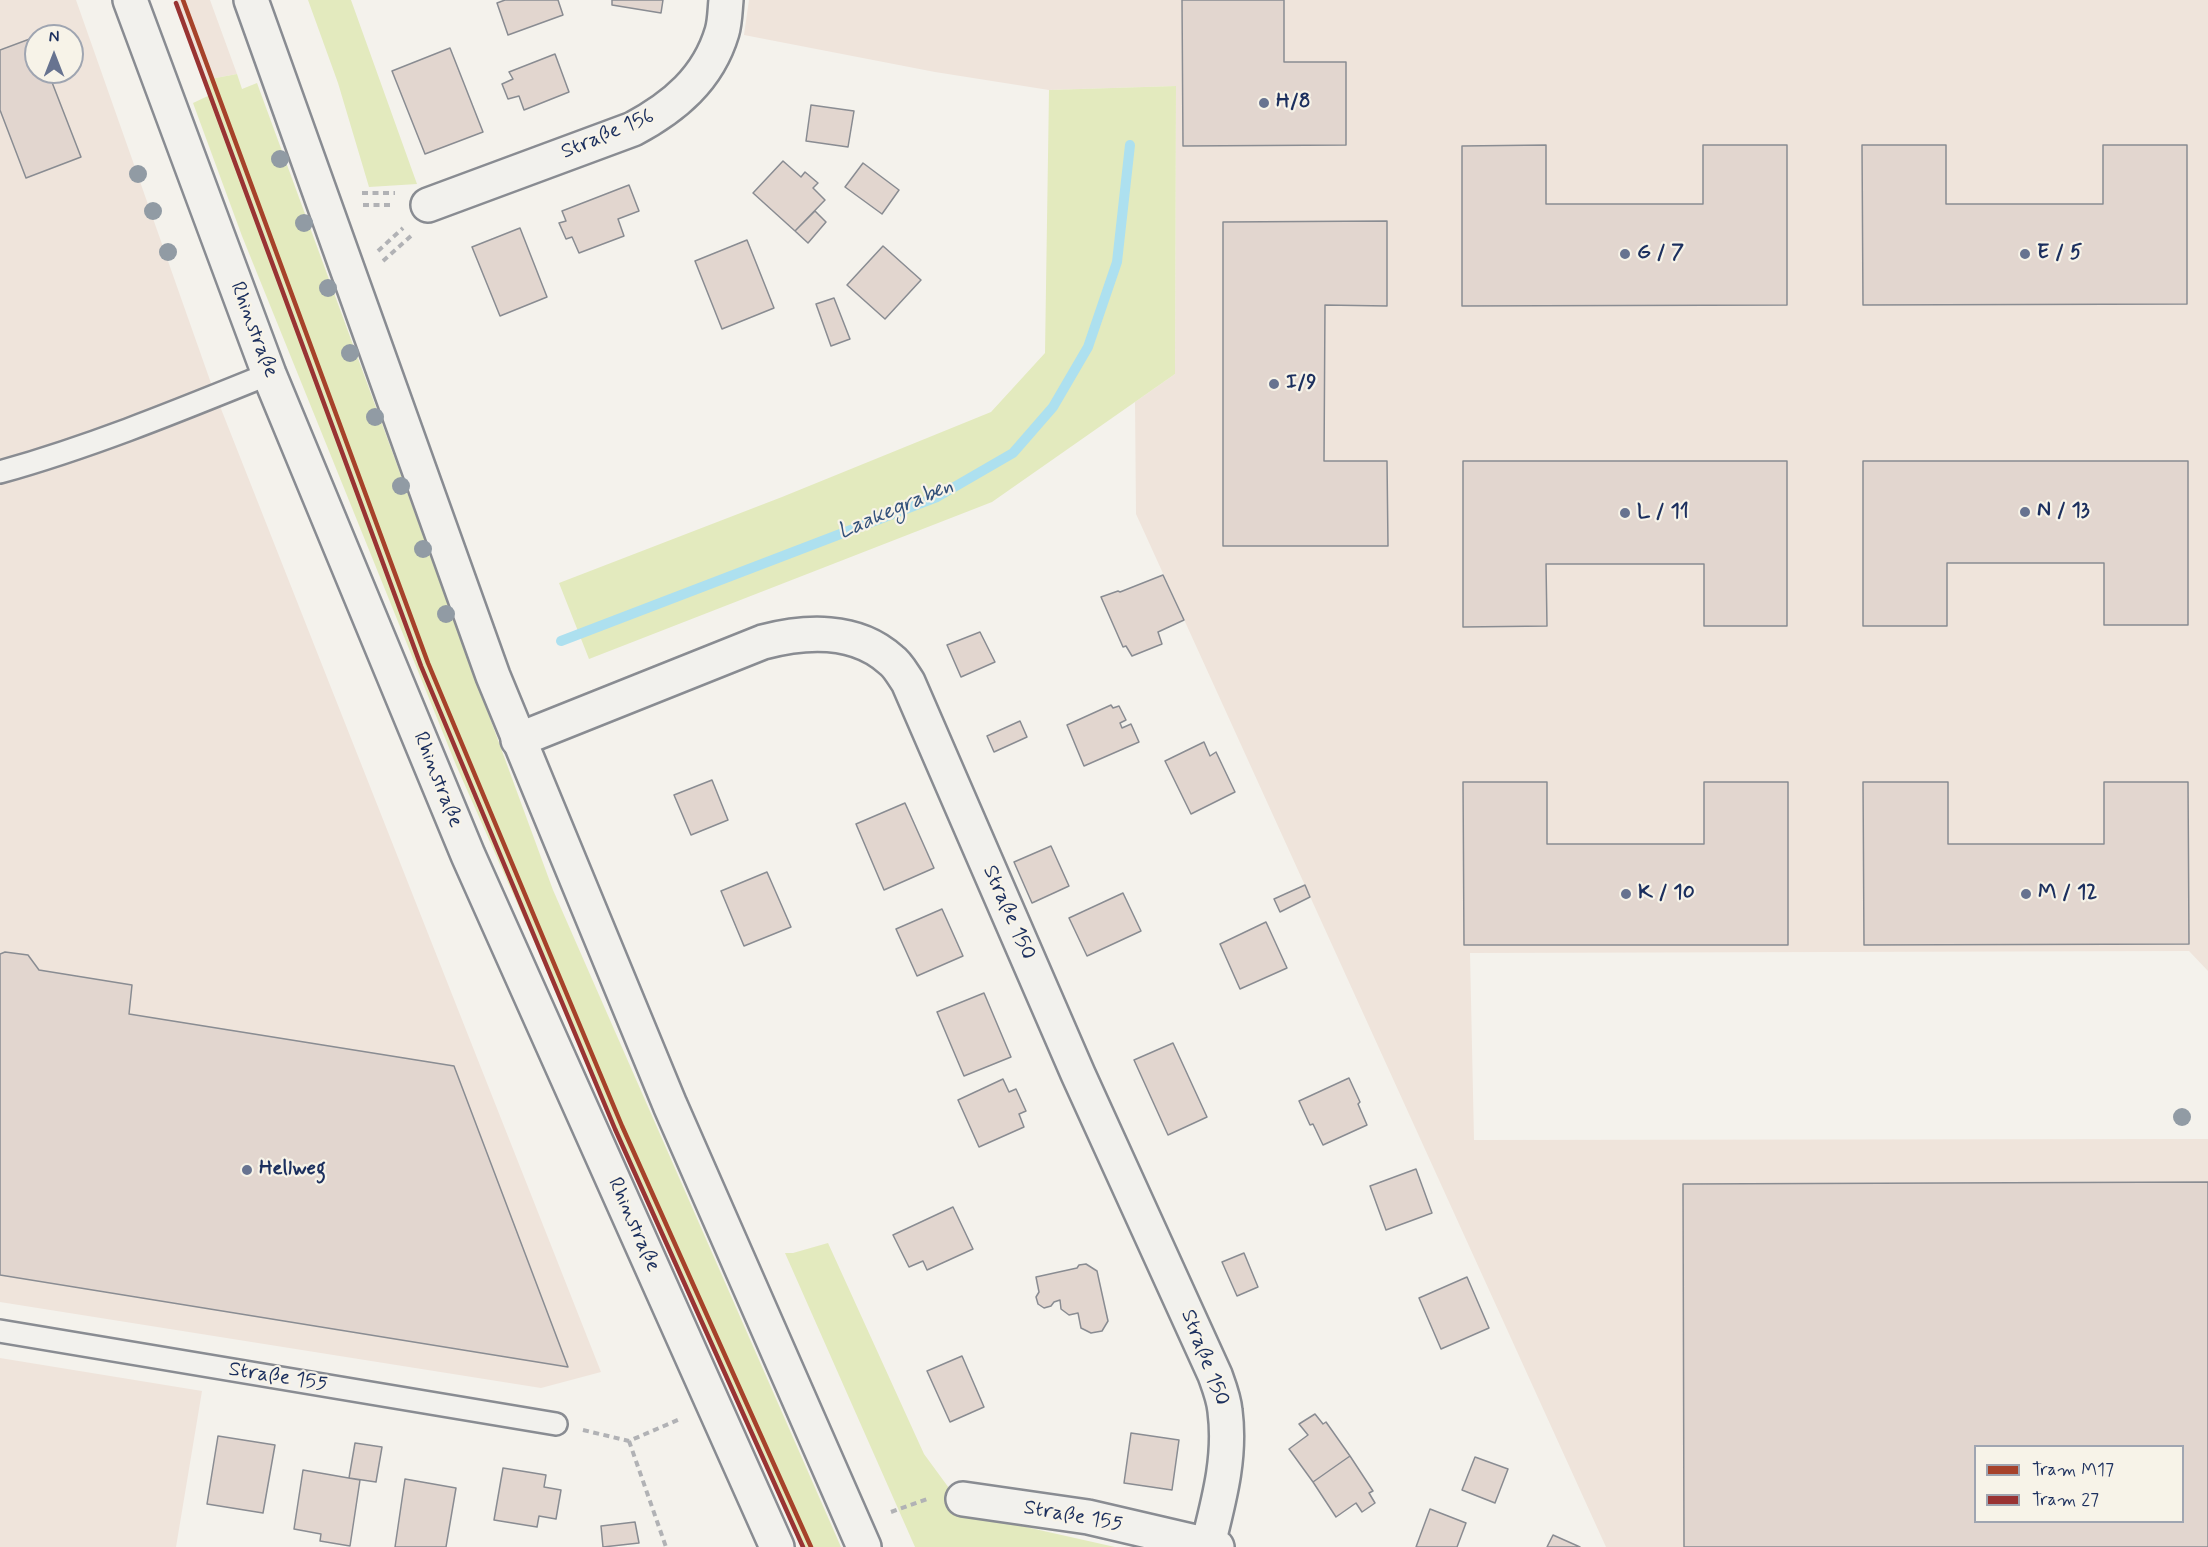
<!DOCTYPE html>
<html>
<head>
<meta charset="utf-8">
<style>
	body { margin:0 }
	#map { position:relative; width:2208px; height:1547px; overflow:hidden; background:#f4f2ec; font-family:Mynerve,sans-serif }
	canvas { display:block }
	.legend { position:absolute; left:1974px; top:1445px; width:210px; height:78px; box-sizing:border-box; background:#f7f3e8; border:2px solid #9fa5b1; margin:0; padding:8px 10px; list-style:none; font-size:18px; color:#1b2f5e }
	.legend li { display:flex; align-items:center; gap:12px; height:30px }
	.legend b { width:30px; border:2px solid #9fa5b1 }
	.north { position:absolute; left:24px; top:24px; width:60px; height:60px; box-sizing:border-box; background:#f7f3e8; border:2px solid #9fa5b1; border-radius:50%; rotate:0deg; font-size:16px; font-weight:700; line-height:24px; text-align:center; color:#1b2f5e }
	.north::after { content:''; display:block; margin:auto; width:21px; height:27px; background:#677390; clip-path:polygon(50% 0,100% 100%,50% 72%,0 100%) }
</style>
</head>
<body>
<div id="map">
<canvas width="2208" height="1547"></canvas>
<ul class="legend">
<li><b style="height:8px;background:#a6422a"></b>Tram M17</li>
<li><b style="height:8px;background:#933"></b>Tram 27</li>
</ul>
<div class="north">N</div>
</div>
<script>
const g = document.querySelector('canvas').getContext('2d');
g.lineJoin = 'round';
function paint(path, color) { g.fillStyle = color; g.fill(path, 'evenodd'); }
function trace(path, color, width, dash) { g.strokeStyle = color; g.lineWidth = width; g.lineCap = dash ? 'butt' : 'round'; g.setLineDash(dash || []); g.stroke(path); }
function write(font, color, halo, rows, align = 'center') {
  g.font = font + ' Mynerve,sans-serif'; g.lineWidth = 4.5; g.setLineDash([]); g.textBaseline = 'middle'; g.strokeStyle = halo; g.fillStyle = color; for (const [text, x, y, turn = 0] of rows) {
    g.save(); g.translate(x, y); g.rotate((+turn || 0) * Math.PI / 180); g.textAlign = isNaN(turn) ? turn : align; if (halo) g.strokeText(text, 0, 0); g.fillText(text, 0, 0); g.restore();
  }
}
paint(new Path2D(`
	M 0,0 L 76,0 L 212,386 L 601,1372 L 541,1388 L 0,1302 ZM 36,36 L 72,36 L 72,72 L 36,72 Z
	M 176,0 L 210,0 L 237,74 L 205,80 Z
	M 749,0 L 2208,0 L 2208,971 L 2189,951 L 1470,953 L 1474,1140 L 2208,1139 L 2208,1547 L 1606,1547 L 1136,514 L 1135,402 L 1175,374 L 1176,86 L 1049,90 L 935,72 L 744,35 ZM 1976,1446 L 2182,1446 L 2182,1522 L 1976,1522 Z
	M 0,1358 L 202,1391 L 176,1547 L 0,1547 Z`), '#efe4db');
paint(new Path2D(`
	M 308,0 L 351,0 L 417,184 L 369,187 L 338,83 Z
	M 237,74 L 242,89 L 257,83 L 553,890 L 841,1547 L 802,1547 L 456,765 L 242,236 L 193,103 L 210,95 L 205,80 Z
	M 1176,86 L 1175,374 L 992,502 L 589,659 L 559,583 L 782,497 L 991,412 L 1045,353 L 1049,90 Z
	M 828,1243 L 924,1454 L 968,1514 L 1115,1547 L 915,1547 L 785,1253 L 793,1253 Z`), '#e3eabe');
trace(new Path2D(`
	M 561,641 L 937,497 L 1013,453 L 1053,407 L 1088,347 L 1117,262 L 1130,145`), '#ade0ef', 10);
const building = new Path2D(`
	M 505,0 L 558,0 L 563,15 L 508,35 L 497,3 Z
	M 612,0 L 663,0 L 661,13 L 612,5 Z
	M 1182,0 L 1284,0 L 1284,62 L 1346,62 L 1346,145 L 1183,146 Z
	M 35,37 L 36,72 L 48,72 L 81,157 L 26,178 L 0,110 L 0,50 Z
	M 450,48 L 483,132 L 425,154 L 392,71 Z
	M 555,54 L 569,92 L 524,110 L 519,96 L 508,99 L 502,84 L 513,79 L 509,72 Z
	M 811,105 L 854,111 L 848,147 L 806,141 Z
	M 1546,145 L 1546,204 L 1703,204 L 1703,145 L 1787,145 L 1787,305 L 1462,306 L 1462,146 Z
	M 1862,145 L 1946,145 L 1946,204 L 2103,204 L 2103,145 L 2187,145 L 2187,304 L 1863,305 Z
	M 783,161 L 801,177 L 805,172 L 818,183 L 813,188 L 825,200 L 795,231 L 753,193 Z
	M 863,163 L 899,190 L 882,214 L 845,187 Z
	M 629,185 L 639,211 L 618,219 L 624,236 L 579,253 L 572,237 L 566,239 L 559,223 L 566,221 L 562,211 Z
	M 815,211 L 826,222 L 808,243 L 795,231 Z
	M 1387,221 L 1387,306 L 1325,305 L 1324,461 L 1387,461 L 1388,546 L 1223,546 L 1223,222 Z
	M 520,228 L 547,297 L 500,316 L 472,247 Z
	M 747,240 L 774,308 L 722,329 L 695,261 Z
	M 883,246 L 921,280 L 885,319 L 847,285 Z
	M 834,298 L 850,339 L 831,346 L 816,304 Z
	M 1463,461 L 1787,461 L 1787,626 L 1704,626 L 1704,564 L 1546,564 L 1547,626 L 1463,627 Z
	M 1863,461 L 2188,461 L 2188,625 L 2104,625 L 2104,563 L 1947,563 L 1947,626 L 1863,626 Z
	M 1163,575 L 1184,620 L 1158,632 L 1162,644 L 1132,656 L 1126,646 L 1123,647 L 1101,597 L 1118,591 L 1120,592 Z
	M 980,632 L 995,662 L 961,677 L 947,645 Z
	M 1111,705 L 1113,708 L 1119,706 L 1126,720 L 1120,723 L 1122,728 L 1131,724 L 1139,742 L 1084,766 L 1067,725 Z
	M 1020,721 L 1027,737 L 994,752 L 987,736 Z
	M 1204,742 L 1210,756 L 1216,752 L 1235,792 L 1191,814 L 1165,761 Z
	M 712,780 L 728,820 L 691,835 L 674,795 Z
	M 1463,782 L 1547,782 L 1547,844 L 1704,844 L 1704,782 L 1788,782 L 1788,945 L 1464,945 Z
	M 1863,782 L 1948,782 L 1948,844 L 2104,844 L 2104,782 L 2188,782 L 2189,944 L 1864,945 Z
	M 905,803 L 934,868 L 884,890 L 856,824 Z
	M 1051,846 L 1069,886 L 1032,903 L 1014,862 Z
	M 767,872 L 791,927 L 744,946 L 721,891 Z
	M 1305,885 L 1310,897 L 1280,912 L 1274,899 Z
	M 1123,893 L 1141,931 L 1087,956 L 1069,918 Z
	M 942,909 L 963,956 L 917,976 L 896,929 Z
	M 1266,922 L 1287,968 L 1240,989 L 1220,944 Z
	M 5,952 L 28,955 L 39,970 L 132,985 L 129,1014 L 454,1066 L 568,1367 L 0,1275 L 0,954 Z
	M 984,993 L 1011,1057 L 964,1076 L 937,1012 Z
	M 1173,1043 L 1207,1117 L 1168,1135 L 1134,1060 Z
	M 1349,1078 L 1360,1102 L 1358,1104 L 1367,1125 L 1323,1145 L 1313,1124 L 1310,1125 L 1299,1101 Z
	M 1003,1079 L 1009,1092 L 1016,1089 L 1026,1111 L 1019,1114 L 1024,1127 L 979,1147 L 958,1100 Z
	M 1416,1169 L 1432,1213 L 1386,1230 L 1370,1186 Z
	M 2208,1182 L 2208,1547 L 1684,1547 L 1683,1184 ZM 1976,1446 L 2182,1446 L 2182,1522 L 1976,1522 Z
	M 953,1207 L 973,1249 L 927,1270 L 923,1261 L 909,1267 L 893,1235 Z
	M 1244,1253 L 1258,1287 L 1237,1296 L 1222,1262 Z
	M 1086,1264 L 1097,1271 L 1108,1321 L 1102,1331 L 1091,1333 L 1081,1328 L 1078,1313 L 1069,1315 L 1061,1309 L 1060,1300 L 1054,1302 L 1051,1306 L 1044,1308 L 1038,1304 L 1036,1297 L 1039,1292 L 1036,1277 L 1077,1268 L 1079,1265 Z
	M 1467,1277 L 1489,1328 L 1441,1349 L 1419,1298 Z
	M 962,1356 L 984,1407 L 950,1422 L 927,1371 Z
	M 1315,1414 L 1323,1424 L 1326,1422 L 1350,1456 L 1313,1482 L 1289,1449 L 1308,1435 L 1299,1424 Z
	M 1131,1433 L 1179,1440 L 1172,1490 L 1124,1483 Z
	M 218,1436 L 275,1445 L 263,1513 L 207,1504 Z
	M 355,1443 L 382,1447 L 376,1482 L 349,1478 Z
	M 1350,1456 L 1373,1491 L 1369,1493 L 1375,1503 L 1362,1512 L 1356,1503 L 1336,1517 L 1313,1482 Z
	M 1475,1457 L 1508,1469 L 1495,1503 L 1462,1490 Z
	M 503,1468 L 546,1475 L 544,1487 L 561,1490 L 556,1519 L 539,1516 L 537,1527 L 494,1520 Z
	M 303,1470 L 360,1480 L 350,1546 L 320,1541 L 321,1534 L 294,1529 Z
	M 405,1479 L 456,1488 L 446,1547 L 395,1547 Z
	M 1430,1509 L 1466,1523 L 1457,1547 L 1416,1547 Z
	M 635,1522 L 639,1543 L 603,1547 L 601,1526 Z
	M 1553,1535 L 1580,1547 L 1547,1547 Z`);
paint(building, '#e2d6cf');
trace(building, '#898c92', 1.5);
const lane = new Path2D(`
	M 0,472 C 93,446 180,410 269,374
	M 0,1331 L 556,1424`);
const street = new Path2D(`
	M 428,205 L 633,129 C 674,107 708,79 722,32 C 725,22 725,10 726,0
	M 518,740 L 763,642 C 805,631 856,628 891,660 C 898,665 903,675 908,682 L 1078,1074 L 1215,1375 C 1219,1386 1224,1399 1225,1411 C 1231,1457 1219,1500 1208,1544
	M 963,1499 L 1088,1517 L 1217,1547`);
const secondary = new Path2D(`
	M 130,0 L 269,374 L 468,855 L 777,1547
	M 251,0 L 493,676 L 670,1105 L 864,1547`);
trace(lane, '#898c92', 26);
trace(street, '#898c92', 38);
trace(secondary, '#898c92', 38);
trace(new Path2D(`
	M 362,193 L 395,193
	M 363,205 L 394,205
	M 378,251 L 403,228
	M 383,261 L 412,235
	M 583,1430 L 629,1441 L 680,1419
	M 629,1441 L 666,1547
	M 891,1512 L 927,1499`), '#b1b2b5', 4, [6, 4.5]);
trace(lane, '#f2f1ed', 21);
trace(street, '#f2f1ed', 33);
trace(secondary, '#f2f1ed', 33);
trace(new Path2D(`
	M 183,0 L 428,663 L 622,1126 L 811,1547`), '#a6422a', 4.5);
trace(new Path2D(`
	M 176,3 L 421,666 L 615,1129 L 803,1547`), '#933', 4.5);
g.fillStyle = '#919ba4';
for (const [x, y] of [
	[280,159],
	[138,174],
	[153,211],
	[304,223],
	[168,252],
	[328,288],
	[350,353],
	[375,417],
	[401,486],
	[423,549],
	[446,614],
	[2182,1117]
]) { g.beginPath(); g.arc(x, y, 9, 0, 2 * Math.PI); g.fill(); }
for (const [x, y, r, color] of [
	[1264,103,6,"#677390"],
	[1625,254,6,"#677390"],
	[2025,254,6,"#677390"],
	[1274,384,6,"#677390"],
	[2025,512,6,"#677390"],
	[1625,513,6,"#677390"],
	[1626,894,6,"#677390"],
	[2026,894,6,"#677390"],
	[247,1170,6,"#677390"]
]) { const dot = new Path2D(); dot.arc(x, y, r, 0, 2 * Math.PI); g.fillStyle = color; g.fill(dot); trace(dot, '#f7f3e8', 2); }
write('bold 21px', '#1b2f5e', '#f7f3e8', [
	["H/8",1276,103],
	["G / 7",1637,254],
	["E / 5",2037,254],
	["I/9",1286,384],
	["N / 13",2037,512],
	["L / 11",1637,513],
	["K / 10",1638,894],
	["M / 12",2038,894],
	["Hellweg",259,1170]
], 'left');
write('21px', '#1b2f5e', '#f7f3e8', [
	["Straße 156",608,135,-23],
	["Rhinstraße",253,330,69],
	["Rhinstraße",437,780,68],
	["Straße 150",1008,913,66],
	["Rhinstraße",633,1225,66],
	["Straße 150",1204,1358,69],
	["Straße 155",278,1378,9],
	["Straße 155",1073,1517,10]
]);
write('italic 22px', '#32517b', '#f7f3e8', [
	["Laakegraben",896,510,-23]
]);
</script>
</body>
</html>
